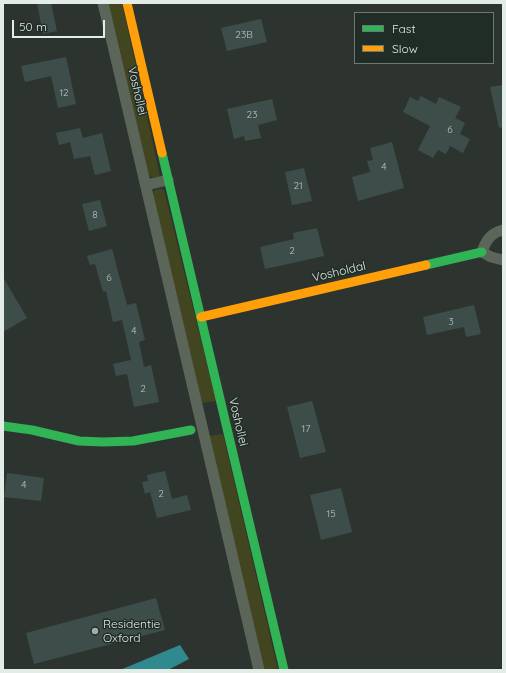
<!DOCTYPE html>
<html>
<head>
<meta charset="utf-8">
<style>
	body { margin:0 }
	#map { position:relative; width:506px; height:673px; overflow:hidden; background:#2d3430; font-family:Quicksand,sans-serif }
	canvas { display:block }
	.frame { position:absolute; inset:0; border:4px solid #e4ece7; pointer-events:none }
	.legend { position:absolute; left:354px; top:12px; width:140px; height:52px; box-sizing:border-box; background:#202d26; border:1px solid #6e7973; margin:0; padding:5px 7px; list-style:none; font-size:12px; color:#e4ece7 }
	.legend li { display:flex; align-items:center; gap:8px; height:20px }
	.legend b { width:20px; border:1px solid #6e7973 }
	.scale { position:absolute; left:12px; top:20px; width:93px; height:18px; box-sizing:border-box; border:2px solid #e4ece7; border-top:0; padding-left:5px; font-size:12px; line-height:14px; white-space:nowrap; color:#e4ece7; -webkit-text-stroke:3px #202d26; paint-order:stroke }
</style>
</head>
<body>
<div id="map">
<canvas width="506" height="673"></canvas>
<div class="frame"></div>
<ul class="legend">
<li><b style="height:5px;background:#30b455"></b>Fast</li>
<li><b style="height:5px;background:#ff9f0a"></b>Slow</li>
</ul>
<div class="scale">50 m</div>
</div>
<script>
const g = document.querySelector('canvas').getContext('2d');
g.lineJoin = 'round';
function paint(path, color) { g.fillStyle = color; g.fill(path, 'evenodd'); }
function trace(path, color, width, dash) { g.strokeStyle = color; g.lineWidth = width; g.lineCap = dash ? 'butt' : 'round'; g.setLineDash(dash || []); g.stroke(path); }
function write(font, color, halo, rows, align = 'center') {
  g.font = font + ' Quicksand,sans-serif'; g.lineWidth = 3; g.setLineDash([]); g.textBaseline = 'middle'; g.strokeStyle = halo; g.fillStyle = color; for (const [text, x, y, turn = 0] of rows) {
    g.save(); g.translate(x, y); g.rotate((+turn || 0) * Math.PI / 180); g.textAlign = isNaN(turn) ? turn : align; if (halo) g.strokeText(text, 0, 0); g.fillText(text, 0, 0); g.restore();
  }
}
paint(new Path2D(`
	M 108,3 L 122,3 L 160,176 C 155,178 152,178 148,175 Z
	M 160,189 L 164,190 L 216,401 L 202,403 L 153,194 L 155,190 Z
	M 223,434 L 278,670 L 264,670 L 209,436 Z`), '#424620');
paint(new Path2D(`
	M 180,645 L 189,659 L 168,670 L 120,670 Z`), '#318990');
paint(new Path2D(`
	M 37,3 L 51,3 L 57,31 L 43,34 Z
	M 261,19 L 267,42 L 227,51 L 221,28 Z
	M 66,57 L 76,104 L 58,108 L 51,76 L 25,82 L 21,66 Z
	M 503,85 L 503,127 L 499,128 L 490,87 Z
	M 421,96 L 436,104 L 439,97 L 461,107 L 455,118 L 465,123 L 460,134 L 470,139 L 463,153 L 450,146 L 446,154 L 438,150 L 433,158 L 418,150 L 430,126 L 403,112 L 410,97 L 418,101 Z
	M 272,99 L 277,120 L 258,125 L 261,138 L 245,141 L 244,136 L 234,139 L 227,109 Z
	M 80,128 L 83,138 L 102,133 L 111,171 L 95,175 L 90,156 L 74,159 L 70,142 L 59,145 L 56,133 Z
	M 392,142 L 404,188 L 358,201 L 352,177 L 370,172 L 367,161 L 373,160 L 370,148 Z
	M 304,168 L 312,201 L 292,205 L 285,172 Z
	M 100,200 L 107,226 L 89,231 L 82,204 Z
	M 317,228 L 324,256 L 265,269 L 260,247 L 294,239 L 293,233 Z
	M 112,249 L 127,305 L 136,303 L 145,340 L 139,342 L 144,367 L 151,365 L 159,402 L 134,407 L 127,374 L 116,376 L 113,364 L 131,360 L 122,320 L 113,322 L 106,291 L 103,292 L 95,264 L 90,265 L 87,256 Z
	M 3,277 L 27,318 L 3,332 Z
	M 474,305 L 481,334 L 466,337 L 464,327 L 427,335 L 423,317 Z
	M 312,401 L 326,452 L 300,458 L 287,407 Z
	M 165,471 L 172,499 L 187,495 L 191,510 L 157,518 L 150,492 L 145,494 L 142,482 L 148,481 L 147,475 Z
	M 7,473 L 44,478 L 41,501 L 4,497 Z
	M 341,488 L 352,532 L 321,540 L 310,495 Z
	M 156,598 L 165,630 L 34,664 L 26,633 Z`), '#3d4e4a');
trace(new Path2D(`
	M 103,3 L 259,670
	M 146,185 L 168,180
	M 503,230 C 491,233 486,240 482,252 L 491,257 L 503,260`), '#5c6559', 11);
trace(new Path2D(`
	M 162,153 L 284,670
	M 426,265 L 482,252
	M 3,426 L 32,430 L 79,441 L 103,442 L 133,441 L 191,430`), '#30b455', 9);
trace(new Path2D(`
	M 127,3 L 162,153
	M 201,317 L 426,265`), '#ff9f0a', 9);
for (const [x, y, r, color] of [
	[95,631,4,"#a4aca7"]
]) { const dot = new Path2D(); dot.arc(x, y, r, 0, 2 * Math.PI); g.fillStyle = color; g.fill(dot); trace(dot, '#202d26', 1.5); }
write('10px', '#bac4c0', null, [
	["23B",244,35],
	["12",64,93],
	["23",252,115],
	["6",450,130],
	["4",384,167],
	["21",298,186],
	["8",95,215],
	["2",292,251],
	["6",109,278],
	["3",451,322],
	["4",134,331],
	["2",143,389],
	["17",306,429],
	["4",24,485],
	["2",161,494],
	["15",331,514]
]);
write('12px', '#e4ece7', '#202d26', [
	["Voshollei",137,91,77],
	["Vosholdal",339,272,-13],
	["Voshollei",238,422,77]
]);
write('12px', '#e4ece7', '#202d26', [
	["Residentie",103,624],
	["Oxford",103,638]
], 'left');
</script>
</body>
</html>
